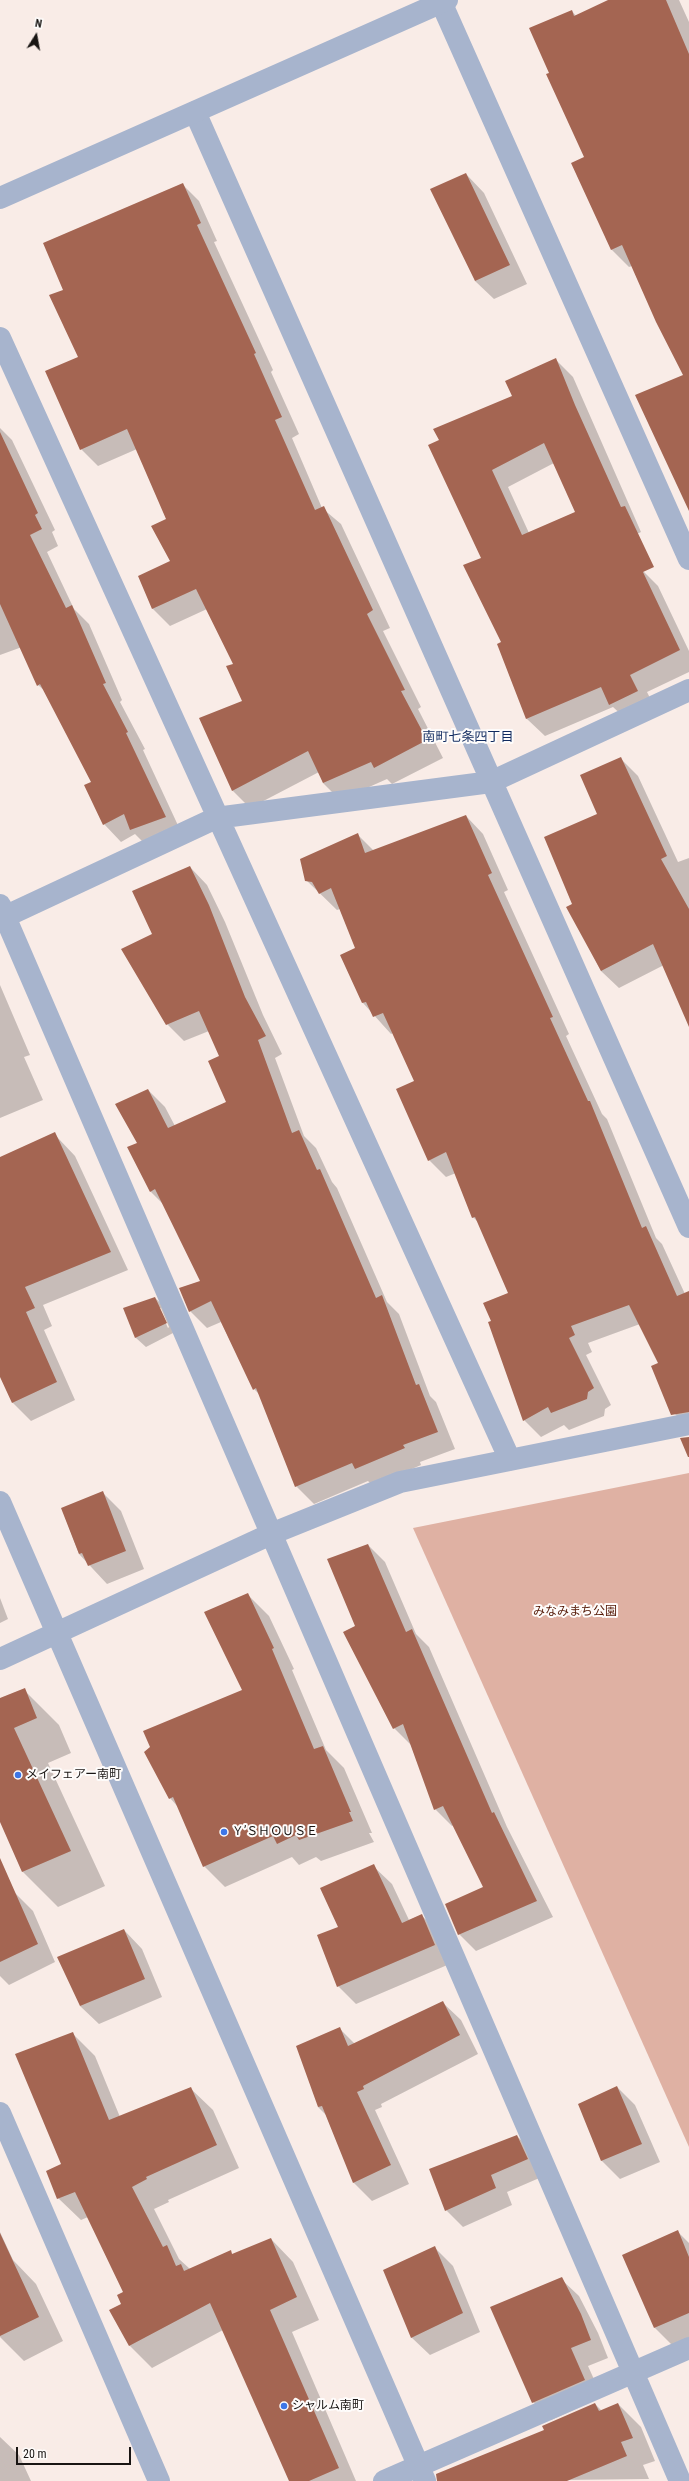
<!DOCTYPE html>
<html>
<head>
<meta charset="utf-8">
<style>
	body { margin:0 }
	#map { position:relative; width:689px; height:2481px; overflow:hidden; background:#f9ece7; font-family:"Roboto Condensed",sans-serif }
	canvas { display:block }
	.north { position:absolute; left:16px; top:16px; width:40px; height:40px; -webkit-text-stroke:3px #fefcfb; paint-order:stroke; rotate:11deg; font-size:11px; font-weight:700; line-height:16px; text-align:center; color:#191513 }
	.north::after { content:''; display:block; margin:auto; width:14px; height:18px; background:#191513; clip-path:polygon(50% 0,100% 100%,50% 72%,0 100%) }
	.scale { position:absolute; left:16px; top:2447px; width:115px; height:18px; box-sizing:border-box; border:2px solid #191513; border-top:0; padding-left:5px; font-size:12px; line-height:14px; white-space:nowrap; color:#191513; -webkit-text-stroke:3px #fefcfb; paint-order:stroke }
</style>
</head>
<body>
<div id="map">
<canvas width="689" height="2481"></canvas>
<div class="north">N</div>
<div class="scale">20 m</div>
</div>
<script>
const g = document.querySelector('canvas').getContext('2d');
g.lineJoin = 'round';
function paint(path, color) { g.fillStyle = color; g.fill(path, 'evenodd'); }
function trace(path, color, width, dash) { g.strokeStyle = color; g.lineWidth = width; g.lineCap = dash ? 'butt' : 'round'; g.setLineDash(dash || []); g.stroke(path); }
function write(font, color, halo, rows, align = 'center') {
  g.font = font + ' "Roboto Condensed","Noto Sans JP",sans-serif'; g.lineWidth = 4; g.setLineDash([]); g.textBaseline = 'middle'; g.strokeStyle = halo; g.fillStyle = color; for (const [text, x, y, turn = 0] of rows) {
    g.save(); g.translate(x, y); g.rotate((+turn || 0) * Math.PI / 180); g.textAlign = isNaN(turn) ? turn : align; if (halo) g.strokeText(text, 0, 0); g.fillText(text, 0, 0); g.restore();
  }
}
paint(new Path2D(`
	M 689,1473 L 689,2147 L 413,1528 Z`), '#dfb1a3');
paint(new Path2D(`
	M 611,0 L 679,0 L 689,22 L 689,498 L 684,375 L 632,266 L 629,267 L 612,250 L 572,164 L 585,158 L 550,73 L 572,11 L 576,16 Z
	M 466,174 L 484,193 L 527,284 L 494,299 L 475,281 Z
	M 182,184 L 199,201 L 217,241 L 214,242 L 273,370 L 271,372 L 299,434 L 292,438 L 322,508 L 341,524 L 390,628 L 383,631 L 421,707 L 418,709 L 443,758 L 392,784 L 387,779 L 340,800 L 323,783 L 319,772 L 250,808 L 233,791 L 200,719 L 243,702 L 235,664 L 207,609 L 170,626 L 153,609 L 140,576 L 171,562 L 167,520 L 137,449 L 98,466 L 81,449 L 80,357 L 65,290 Z
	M 556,360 L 573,377 L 641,532 L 509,598 L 430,446 L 514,397 ZM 554,463 L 576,512 L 529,533 L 508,487 Z
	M 0,428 L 12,440 L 55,530 L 52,532 L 58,546 L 47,552 L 74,609 L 89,624 L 122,700 L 120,702 L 145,749 L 143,750 L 182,834 L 148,847 L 135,834 L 121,842 L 104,824 L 92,783 L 46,692 L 38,685 L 22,647 L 0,655 Z
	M 641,569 L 658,586 L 689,651 L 689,672 L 647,692 L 655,708 L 628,721 L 613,707 L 545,736 L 527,719 L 498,645 Z
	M 620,758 L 638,776 L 678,862 L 689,858 L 689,1022 L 664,965 L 619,988 L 601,971 L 568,907 L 573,905 L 598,815 Z
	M 466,816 L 483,834 L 508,890 L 504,892 L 569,1034 L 566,1036 L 602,1114 L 607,1119 L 656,1238 L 662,1244 L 685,1294 L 689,1292 L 689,1422 L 685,1424 L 668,1407 L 659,1363 L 640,1324 L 588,1343 L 592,1352 L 586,1355 L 611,1405 L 605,1409 L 604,1416 L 569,1430 L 564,1425 L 541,1437 L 524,1420 L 492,1321 L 510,1293 L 479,1223 L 473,1217 L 456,1173 L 446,1177 L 429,1160 L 416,1081 L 393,1033 L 391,1034 L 363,1003 L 341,956 L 356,949 L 340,909 L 337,910 L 306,880 L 358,835 L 374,851 Z
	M 190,867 L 207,885 L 225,922 L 263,1015 L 282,1054 L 275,1058 L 304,1136 L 316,1148 L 332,1182 L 337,1188 L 387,1302 L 399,1314 L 430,1396 L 436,1402 L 455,1449 L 420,1462 L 421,1465 L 373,1486 L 368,1481 L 314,1504 L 296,1486 L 260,1395 L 254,1389 L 221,1322 L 207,1328 L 190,1311 L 202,1281 L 164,1205 L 151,1192 L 138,1143 L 148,1090 L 165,1107 L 175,1126 L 227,1102 L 220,1056 L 209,1031 L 184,1041 L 167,1024 L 153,934 Z
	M 0,985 L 30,1055 L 24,1057 L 43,1100 L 0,1118 Z
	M 57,1137 L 75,1156 L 128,1270 L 43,1305 L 52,1326 L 44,1330 L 75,1400 L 31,1421 L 13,1403 L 0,1375 L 0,1158 Z
	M 155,1298 L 165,1307 L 175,1332 L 146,1347 L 136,1338 L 124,1309 ZM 159,1308 L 161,1308 L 169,1327 L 168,1328 Z
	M 103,1493 L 121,1511 L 144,1569 L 107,1584 L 79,1554 L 62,1509 Z
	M 368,1545 L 385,1562 L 416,1634 L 429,1647 L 507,1827 L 553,1917 L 476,1951 L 459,1934 L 484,1888 L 454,1825 L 452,1826 L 435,1809 L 411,1745 L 394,1728 L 357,1626 Z
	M 248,1595 L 269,1616 L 294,1669 L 292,1670 L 326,1750 L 344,1768 L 372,1833 L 369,1833 L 374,1842 L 321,1861 L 316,1857 L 299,1865 L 292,1857 L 225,1887 L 204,1866 L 178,1807 L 170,1798 L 243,1691 Z
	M 0,1598 L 8,1619 L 0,1623 Z
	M 24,1690 L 59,1725 L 71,1753 L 48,1763 L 105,1886 L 58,1907 L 23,1872 L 0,1820 L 0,1700 Z
	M 373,1866 L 392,1884 L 409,1920 L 421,1915 L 440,1933 L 452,1963 L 356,2004 L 338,1986 L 339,1928 Z
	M 15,1893 L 33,1911 L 55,1962 L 9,1985 L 0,1976 L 0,1899 Z
	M 124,1930 L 142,1949 L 162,1997 L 99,2024 L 80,2006 Z
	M 442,2002 L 461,2020 L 478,2054 L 381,2104 L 382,2107 L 375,2110 L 409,2184 L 372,2201 L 354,2183 L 326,2115 L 318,2107 L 340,2029 L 355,2044 Z
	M 73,2034 L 95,2056 L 120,2117 L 190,2088 L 213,2110 L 239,2168 L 168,2200 L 169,2202 L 154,2209 L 179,2259 L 190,2269 L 230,2252 L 233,2255 L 271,2239 L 293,2262 L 319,2320 L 292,2332 L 356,2481 L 290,2481 L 223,2330 L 152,2368 L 130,2346 L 110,2311 L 123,2304 L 124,2293 L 88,2217 L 81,2220 L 58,2198 Z
	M 617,2087 L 635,2105 L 660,2162 L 620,2179 L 602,2161 L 579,2104 Z
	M 517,2136 L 533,2152 L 544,2176 L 507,2192 L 512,2205 L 463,2227 L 446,2210 Z
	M 0,2232 L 13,2260 L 36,2284 L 63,2341 L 24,2361 L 0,2337 Z
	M 678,2232 L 689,2243 L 689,2339 L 673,2346 L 655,2328 Z
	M 435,2248 L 453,2266 L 480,2332 L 430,2355 L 411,2337 Z
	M 561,2279 L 579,2296 L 598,2333 L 608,2358 L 588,2366 L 602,2397 L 551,2420 L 533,2402 Z
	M 595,2404 L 602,2411 L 618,2404 L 641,2427 L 655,2461 L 643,2465 L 649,2479 L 471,2481 L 545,2431 Z
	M 0,2437 L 19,2455 L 31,2481 L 0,2481 Z`), '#0003');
paint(new Path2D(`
	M 608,0 L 666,0 L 689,54 L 689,511 L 635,395 L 683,375 L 656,322 L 622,245 L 611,250 L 571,163 L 584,157 L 546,74 L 549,73 L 529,28 L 572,10 L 574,16 Z
	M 466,173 L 510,265 L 475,281 L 430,189 Z
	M 183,183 L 201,223 L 197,225 L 256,353 L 254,354 L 282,417 L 275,420 L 315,510 L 324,506 L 373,610 L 367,614 L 405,690 L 401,691 L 427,740 L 374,768 L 371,762 L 323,783 L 308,751 L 232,791 L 199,718 L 242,701 L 226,666 L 233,664 L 196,589 L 152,609 L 138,576 L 170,561 L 151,526 L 166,519 L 127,429 L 80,450 L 45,371 L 78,357 L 49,295 L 63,290 L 43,243 Z
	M 556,358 L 575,405 L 621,507 L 625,506 L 654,567 L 643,572 L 680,650 L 630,675 L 638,691 L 609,705 L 601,687 L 526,719 L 497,644 L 501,642 L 463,565 L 481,558 L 428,445 L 439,440 L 433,429 L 512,396 L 505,381 ZM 544,443 L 575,512 L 522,535 L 492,470 Z
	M 0,432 L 38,513 L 35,515 L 42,529 L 30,535 L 66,608 L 72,605 L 106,683 L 103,684 L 128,732 L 126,733 L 166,817 L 130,830 L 124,814 L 103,825 L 84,785 L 91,782 L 40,684 L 37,686 L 0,604 Z
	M 621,757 L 667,856 L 661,859 L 689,909 L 689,1027 L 653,944 L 601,971 L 566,907 L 572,904 L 544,837 L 597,814 L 580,775 Z
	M 466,815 L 492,873 L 488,875 L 553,1017 L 550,1018 L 588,1101 L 590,1101 L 642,1228 L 646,1226 L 677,1296 L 689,1291 L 689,1412 L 671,1415 L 651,1366 L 658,1363 L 629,1305 L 571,1326 L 575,1335 L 569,1338 L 594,1388 L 588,1392 L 587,1399 L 551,1413 L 548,1407 L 523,1421 L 488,1322 L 491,1321 L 483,1303 L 508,1293 L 475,1217 L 472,1218 L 446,1152 L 428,1161 L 396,1089 L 414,1081 L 383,1013 L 373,1017 L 366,1002 L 362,1003 L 340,955 L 355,948 L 331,888 L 319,894 L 312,882 L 305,881 L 300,859 L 358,833 L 365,853 Z
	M 190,866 L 209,905 L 245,997 L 266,1036 L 258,1040 L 292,1133 L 299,1130 L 317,1170 L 320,1169 L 376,1298 L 382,1295 L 416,1385 L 419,1384 L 438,1432 L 403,1445 L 405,1448 L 355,1469 L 352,1463 L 295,1487 L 256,1388 L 253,1390 L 211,1301 L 189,1312 L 179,1288 L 200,1281 L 155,1189 L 150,1192 L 127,1147 L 137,1143 L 115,1104 L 148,1089 L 168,1128 L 226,1102 L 208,1061 L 219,1056 L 199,1011 L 166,1025 L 121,949 L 152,934 L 132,891 Z
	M 55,1132 L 111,1252 L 25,1287 L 35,1308 L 26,1312 L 57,1382 L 12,1403 L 0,1377 L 0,1157 Z
	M 155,1297 L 167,1323 L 135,1338 L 123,1308 Z
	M 689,1437 L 689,1457 L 688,1457 L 680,1438 Z
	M 103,1491 L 126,1551 L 88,1566 L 82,1553 L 79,1554 L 61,1508 Z
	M 368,1544 L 406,1632 L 412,1629 L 492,1813 L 494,1812 L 537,1901 L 458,1935 L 445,1904 L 483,1887 L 443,1806 L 434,1810 L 403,1724 L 393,1729 L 343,1632 L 355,1626 L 327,1559 Z
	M 248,1593 L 274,1648 L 272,1649 L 314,1749 L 323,1746 L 351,1812 L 349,1812 L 353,1821 L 299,1840 L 296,1835 L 277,1844 L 273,1836 L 203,1867 L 173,1797 L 169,1799 L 144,1752 L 150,1747 L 143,1731 L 242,1690 L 204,1612 Z
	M 25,1688 L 37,1718 L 14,1728 L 71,1851 L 22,1872 L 0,1822 L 0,1698 Z
	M 0,1858 L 38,1944 L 0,1962 Z
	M 374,1864 L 402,1923 L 422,1914 L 435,1945 L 337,1987 L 317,1935 L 338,1927 L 320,1888 Z
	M 124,1929 L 145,1979 L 80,2006 L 57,1957 Z
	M 443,2001 L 460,2035 L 363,2086 L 364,2089 L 357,2092 L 391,2165 L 353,2183 L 322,2106 L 318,2107 L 296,2046 L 340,2027 L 348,2046 Z
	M 73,2032 L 109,2120 L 191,2087 L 217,2145 L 146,2177 L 147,2179 L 132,2187 L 163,2247 L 167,2245 L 176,2266 L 181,2264 L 184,2271 L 231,2250 L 232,2254 L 271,2238 L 297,2297 L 270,2310 L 339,2468 L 309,2481 L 289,2481 L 210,2303 L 129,2346 L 109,2310 L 121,2304 L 117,2295 L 123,2292 L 75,2192 L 57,2199 L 46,2171 L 61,2164 L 15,2054 Z
	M 617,2086 L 642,2144 L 601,2161 L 578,2104 Z
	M 517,2135 L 528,2159 L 491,2175 L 496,2188 L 445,2211 L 429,2169 Z
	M 678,2230 L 689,2257 L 689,2313 L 654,2328 L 622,2255 Z
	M 0,2233 L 39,2317 L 0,2336 Z
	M 435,2246 L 463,2313 L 411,2338 L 383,2270 Z
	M 562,2277 L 581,2314 L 591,2340 L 571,2348 L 585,2380 L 532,2403 L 490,2307 Z
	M 595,2403 L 599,2411 L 618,2403 L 633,2438 L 621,2442 L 627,2456 L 567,2481 L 437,2481 L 436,2474 L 544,2430 L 542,2426 Z`), '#a46552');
trace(new Path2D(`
	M 441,2 L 689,559
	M 195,112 L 689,1227
	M 0,338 L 510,1460
	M 0,905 L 680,2481
	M 0,919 L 216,818 L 491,782 L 689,690
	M 0,1502 L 425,2481
	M 0,1659 L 271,1534 L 400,1482 L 689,1424
	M 0,2113 L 159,2481
	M 384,2481 L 689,2348`), '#a7b4cd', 22);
trace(new Path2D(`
	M 0,198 L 447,0`), '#a7b4cd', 22);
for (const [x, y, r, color] of [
	[18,1775,4,"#3d76e6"],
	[224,1832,4,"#3d76e6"],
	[284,2406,4,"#3d76e6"]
]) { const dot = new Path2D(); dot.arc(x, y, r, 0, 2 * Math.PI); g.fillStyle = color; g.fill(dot); trace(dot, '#fefcfb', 1.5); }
write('12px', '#541805', '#fefcfb', [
	["みなみまち公園",575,1612]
]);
write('12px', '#191513', '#fefcfb', [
	["メイフェアー南町",26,1775],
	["Ｙ’ＳＨＯＵＳＥ",232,1832],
	["シャルム南町",292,2406]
], 'left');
write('13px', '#102a5f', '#fefcfb', [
	["南町七条四丁目",468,738]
]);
</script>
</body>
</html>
